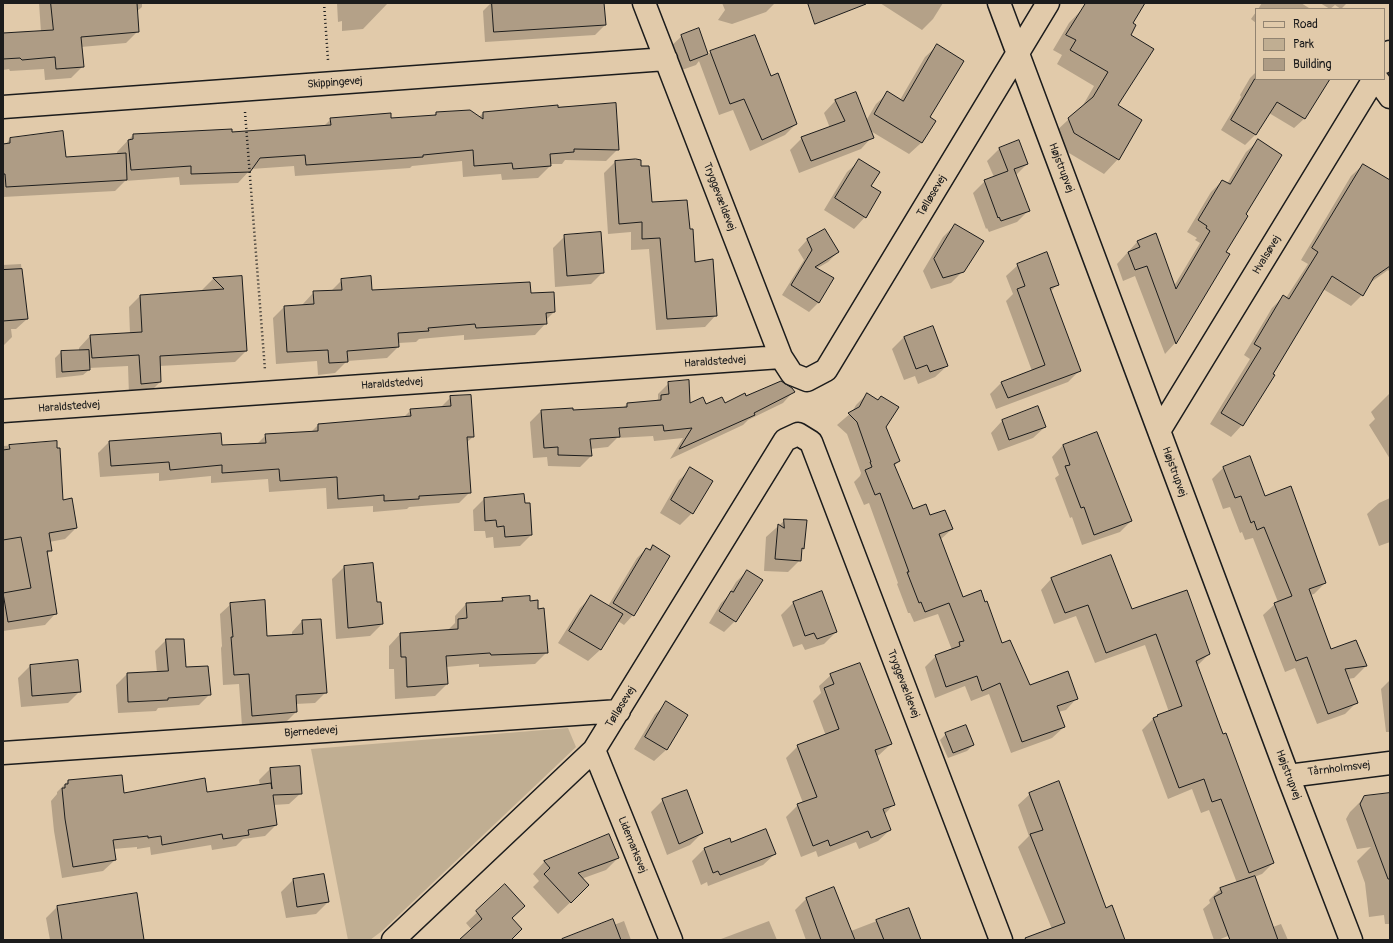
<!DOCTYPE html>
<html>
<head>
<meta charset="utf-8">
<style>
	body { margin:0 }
	#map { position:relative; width:1393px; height:943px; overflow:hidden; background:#e1caaa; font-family:Pangolin,sans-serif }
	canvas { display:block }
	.frame { position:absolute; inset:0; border:4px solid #1c1c1c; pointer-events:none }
	.legend { position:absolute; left:1255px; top:8px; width:130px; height:72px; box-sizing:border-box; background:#e1caaa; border:1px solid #928471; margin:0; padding:5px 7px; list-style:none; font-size:12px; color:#1c1c1c }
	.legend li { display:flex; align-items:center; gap:8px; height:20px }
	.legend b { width:20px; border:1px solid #928471 }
</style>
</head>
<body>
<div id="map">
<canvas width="1393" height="943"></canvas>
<div class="frame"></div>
<ul class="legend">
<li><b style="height:5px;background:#e1caaa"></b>Road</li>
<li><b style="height:11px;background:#c0ae92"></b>Park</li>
<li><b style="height:11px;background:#ae9c85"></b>Building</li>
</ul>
</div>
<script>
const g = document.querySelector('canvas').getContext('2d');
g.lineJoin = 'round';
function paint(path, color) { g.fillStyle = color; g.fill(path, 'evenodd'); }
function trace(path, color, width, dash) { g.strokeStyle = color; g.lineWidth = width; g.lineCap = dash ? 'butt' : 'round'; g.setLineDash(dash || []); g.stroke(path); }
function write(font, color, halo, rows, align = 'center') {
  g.font = font + ' Pangolin,sans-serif'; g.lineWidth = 4; g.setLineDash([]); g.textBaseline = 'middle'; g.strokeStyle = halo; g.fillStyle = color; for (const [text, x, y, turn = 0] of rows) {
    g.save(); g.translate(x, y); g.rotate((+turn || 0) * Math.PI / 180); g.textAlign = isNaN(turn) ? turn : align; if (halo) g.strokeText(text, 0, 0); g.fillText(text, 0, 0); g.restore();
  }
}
paint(new Path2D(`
	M 568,728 L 576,747 L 382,931 L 370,940 L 348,940 L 311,749 Z`), '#c0ae92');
paint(new Path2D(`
	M 39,3 L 142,3 L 142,7 L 136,12 L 138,31 L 126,43 L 81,47 L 83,66 L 71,78 L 45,80 L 44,69 L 10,71 L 9,69 L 3,70 L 3,34 L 41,32 Z
	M 337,3 L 388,3 L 363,29 L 342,31 L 342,21 L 338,22 Z
	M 491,3 L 603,3 L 605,25 L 595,35 L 485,42 L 483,11 Z
	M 722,3 L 775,3 L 766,12 L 732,24 L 718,20 L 725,10 Z
	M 880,3 L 943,3 L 933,19 L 922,30 Z
	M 1088,3 L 1144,3 L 1131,24 L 1117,106 L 1118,159 L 1104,174 L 1059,147 L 1054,133 L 1082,107 L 1094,86 L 1057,64 L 1062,55 L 1053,50 L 1069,23 Z
	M 1262,3 L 1301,3 L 1309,8 L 1258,9 Z
	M 1320,3 L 1347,3 L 1341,9 L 1335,5 L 1330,9 Z
	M 1256,12 L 1256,23 L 1251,19 Z
	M 698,30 L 708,55 L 711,52 L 770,78 L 796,124 L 785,135 L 750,151 L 733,110 L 719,115 L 699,61 L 696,65 L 679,71 L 670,47 L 682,36 Z
	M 937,46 L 929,118 L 934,121 L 921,143 L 909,154 L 869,130 L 872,137 L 861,149 L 799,173 L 790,150 L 802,138 L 830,128 L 824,113 L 835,101 L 855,94 L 866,121 L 876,104 L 888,93 L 900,100 L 925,57 Z
	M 1256,72 L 1256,79 L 1317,79 L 1305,118 L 1294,128 L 1269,113 L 1256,134 L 1245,145 L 1221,130 L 1241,97 L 1240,95 L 1250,78 Z
	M 436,113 L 479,117 L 483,113 L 618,149 L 606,161 L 565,160 L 562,164 L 550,164 L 550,166 L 538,178 L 502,180 L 501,174 L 463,177 L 462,161 L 412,166 L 410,168 L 295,176 L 294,166 L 251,169 L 238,183 L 180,185 L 179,177 L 125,181 L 115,191 L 3,197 L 3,145 L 5,145 L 10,139 L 65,158 L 117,155 L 117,152 L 133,135 L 231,133 L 323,127 L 331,119 L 391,119 L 433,116 Z
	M 1258,141 L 1245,215 L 1225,252 L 1228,255 L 1175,343 L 1165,354 L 1135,276 L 1123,281 L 1117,264 L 1138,241 L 1174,286 L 1200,243 L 1195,240 L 1197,238 L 1187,232 L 1211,192 L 1222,181 L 1227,184 L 1246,152 Z
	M 1019,142 L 1027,164 L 1016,175 L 1029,210 L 1017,222 L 989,232 L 987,228 L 986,229 L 973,193 L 985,181 L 994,177 L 987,161 L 999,149 Z
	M 859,161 L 870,186 L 865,217 L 854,229 L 824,210 L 847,172 Z
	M 615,162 L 651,203 L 694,263 L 716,315 L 705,327 L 656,330 L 649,249 L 631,250 L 631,232 L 608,234 L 604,173 Z
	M 1363,165 L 1390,181 L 1390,272 L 1388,270 L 1370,283 L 1362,295 L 1351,306 L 1323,289 L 1242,425 L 1231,437 L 1210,424 L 1250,359 L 1244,355 L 1272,308 L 1283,297 L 1286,298 L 1308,264 L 1301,260 L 1351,176 Z
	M 955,225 L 963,271 L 951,283 L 931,289 L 923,271 L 943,237 Z
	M 824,230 L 838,252 L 828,262 L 816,269 L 819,302 L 809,312 L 782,295 L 804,260 L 798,250 L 807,240 Z
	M 565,236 L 603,272 L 591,284 L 555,287 L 553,248 Z
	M 21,264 L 27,319 L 16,329 L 11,329 L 12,337 L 3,346 L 3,265 Z
	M 1018,265 L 1058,284 L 1051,291 L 1080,370 L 1068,382 L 996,409 L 990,394 L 1002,382 L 1032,371 L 1006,301 L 1013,294 L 1006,276 Z
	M 241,277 L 246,351 L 235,362 L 159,366 L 160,382 L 149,393 L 129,395 L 128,366 L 89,368 L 89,370 L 83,375 L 56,378 L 55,358 L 61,352 L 79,351 L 79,348 L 90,336 L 130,334 L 129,307 L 140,296 L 203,292 L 202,290 L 213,279 Z
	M 342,280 L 372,291 L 530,294 L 554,312 L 546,320 L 546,323 L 535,335 L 464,340 L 464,335 L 419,339 L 416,342 L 398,343 L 398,347 L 387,358 L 347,361 L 335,373 L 318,375 L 317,361 L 276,364 L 273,318 L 285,306 L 302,305 L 314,292 L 330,292 Z
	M 904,337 L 947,366 L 935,377 L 918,384 L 915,376 L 904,380 L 892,349 Z
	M 669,383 L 690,404 L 706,405 L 724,404 L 746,398 L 793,392 L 783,403 L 748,420 L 743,425 L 670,459 L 683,438 L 654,441 L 653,436 L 617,438 L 608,447 L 590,449 L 591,456 L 580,467 L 548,466 L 547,457 L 533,458 L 530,422 L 541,411 L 572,411 L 623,408 L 627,404 L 656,401 L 658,399 L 658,394 Z
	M 1390,393 L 1390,459 L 1369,425 L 1375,419 L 1371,412 Z
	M 867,394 L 885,427 L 899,461 L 894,466 L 913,510 L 929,517 L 952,529 L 940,540 L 963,599 L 1002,644 L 1030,686 L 1077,698 L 1066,710 L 1058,712 L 1064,727 L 1052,738 L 1011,753 L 989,694 L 971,701 L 965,686 L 935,698 L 925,667 L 936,656 L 952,650 L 938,614 L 914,622 L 910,613 L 908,613 L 897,584 L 898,583 L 869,503 L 864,505 L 854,482 L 860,476 L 861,473 L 847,434 L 837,425 L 852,412 L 856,405 Z
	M 451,397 L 473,437 L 467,442 L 470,492 L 459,503 L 409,507 L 407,509 L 373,512 L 373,506 L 327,509 L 326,488 L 269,492 L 268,479 L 211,483 L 211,476 L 159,481 L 159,473 L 100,477 L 98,453 L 109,442 L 221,446 L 257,444 L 266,435 L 311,432 L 318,425 L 403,418 L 411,410 L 440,408 Z
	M 1002,421 L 1045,427 L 1033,438 L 998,451 L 991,433 Z
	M 56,442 L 62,501 L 76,528 L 65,539 L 49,542 L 51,550 L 47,554 L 56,613 L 45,625 L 3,631 L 3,446 Z
	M 1063,445 L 1131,521 L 1120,532 L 1082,545 L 1072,517 L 1070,518 L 1055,478 L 1059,475 L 1052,457 Z
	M 1224,467 L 1264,497 L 1325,583 L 1314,594 L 1310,595 L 1331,651 L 1366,666 L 1354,678 L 1348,679 L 1357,702 L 1345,714 L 1317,724 L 1295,668 L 1285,672 L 1263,615 L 1275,604 L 1278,602 L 1253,538 L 1245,540 L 1242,532 L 1240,533 L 1230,507 L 1223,509 L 1212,479 Z
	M 691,469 L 692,513 L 680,525 L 660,513 L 679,480 Z
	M 523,495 L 531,535 L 520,546 L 494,548 L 493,537 L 486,538 L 485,531 L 474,531 L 473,510 L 484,499 Z
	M 1390,498 L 1390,542 L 1379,546 L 1367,514 L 1379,503 Z
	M 785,520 L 803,548 L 801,551 L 800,560 L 788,572 L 764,571 L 766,537 Z
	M 653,547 L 633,615 L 624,625 L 618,621 L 600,650 L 588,661 L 558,643 L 580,608 L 592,596 L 608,606 L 637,558 L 646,549 L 649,551 Z
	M 344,567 L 376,603 L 382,624 L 370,636 L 336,639 L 332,579 Z
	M 747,571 L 735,621 L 724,632 L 709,623 L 721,603 L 727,597 L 736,582 Z
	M 1052,578 L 1132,611 L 1209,654 L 1197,666 L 1223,736 L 1273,863 L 1262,874 L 1254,877 L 1273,927 L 1281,924 L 1288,940 L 1241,940 L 1238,932 L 1218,940 L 1214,940 L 1203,909 L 1210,903 L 1209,900 L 1220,889 L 1237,883 L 1209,810 L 1201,813 L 1192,789 L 1168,799 L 1142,730 L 1153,719 L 1169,712 L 1145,645 L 1095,663 L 1076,616 L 1054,624 L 1041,590 Z
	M 821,593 L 836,632 L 824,644 L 805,650 L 802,644 L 793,647 L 781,615 L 793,603 Z
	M 503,599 L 529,602 L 537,610 L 547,652 L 535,664 L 479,667 L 479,664 L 446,667 L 447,684 L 435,696 L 395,699 L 394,669 L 389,669 L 389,646 L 400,634 L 447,631 L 455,623 L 455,616 L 466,604 L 499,602 Z
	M 231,604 L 266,637 L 292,636 L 292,632 L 302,621 L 325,693 L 315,703 L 295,704 L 296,712 L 285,723 L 242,726 L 239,684 L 223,685 L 221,648 L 222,646 L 220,614 Z
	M 166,640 L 185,668 L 210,694 L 199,705 L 158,708 L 156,711 L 118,713 L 116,685 L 127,674 L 157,673 L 155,651 Z
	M 30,666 L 79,692 L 68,703 L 21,707 L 18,678 Z
	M 831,675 L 891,744 L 879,755 L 876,756 L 893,805 L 884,815 L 890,830 L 878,841 L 859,849 L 856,842 L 818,857 L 816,851 L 801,857 L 786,817 L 798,805 L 803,803 L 786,758 L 798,746 L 826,736 L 813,701 L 821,693 L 819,686 Z
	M 1390,680 L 1390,732 L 1386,732 L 1381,689 Z
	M 667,703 L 687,715 L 666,750 L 654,761 L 634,749 L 655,714 Z
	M 946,734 L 973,745 L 967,751 L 948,758 L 940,740 Z
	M 270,769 L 301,793 L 289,804 L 273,805 L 276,825 L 265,836 L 243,839 L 236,846 L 212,850 L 211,845 L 151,855 L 150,847 L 137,849 L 137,847 L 113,849 L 115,860 L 103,871 L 62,878 L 54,831 L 51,801 L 57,794 L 57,792 L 68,781 L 123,795 L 206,793 L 260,786 L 259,780 Z
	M 1030,794 L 1106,909 L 1124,940 L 1032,940 L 1052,929 L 1018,847 L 1029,836 L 1018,805 Z
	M 1390,794 L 1390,924 L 1385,924 L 1384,915 L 1369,917 L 1365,883 L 1357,861 L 1371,847 L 1357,849 L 1346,819 L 1350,812 L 1365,797 Z
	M 663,800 L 702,833 L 690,845 L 667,855 L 651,812 Z
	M 609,836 L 618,858 L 606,870 L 581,879 L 576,897 L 558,914 L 533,887 L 539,881 L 533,874 L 544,862 Z
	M 729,840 L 731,844 L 775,854 L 763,865 L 708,886 L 707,882 L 701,885 L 692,861 L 704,849 Z
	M 323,875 L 328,902 L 316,914 L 286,918 L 281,892 L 293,880 Z
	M 505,886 L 511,918 L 510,940 L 461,940 L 472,930 L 466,923 Z
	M 834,888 L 851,931 L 908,909 L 920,940 L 806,940 L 795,910 L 806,899 Z
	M 57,907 L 142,940 L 50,940 L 46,918 Z
	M 624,921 L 631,940 L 583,940 L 614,925 Z
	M 769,921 L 777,940 L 721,940 L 721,939 Z`), '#0003');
const building = new Path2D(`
	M 51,3 L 137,3 L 139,32 L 81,37 L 84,67 L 56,69 L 55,57 L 22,60 L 20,58 L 3,59 L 3,33 L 53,30 Z
	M 492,3 L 604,3 L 606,25 L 494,32 Z
	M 808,3 L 866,3 L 866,4 L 815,24 Z
	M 1086,3 L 1145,3 L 1133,23 L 1136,25 L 1131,35 L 1154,49 L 1118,105 L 1142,120 L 1119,160 L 1074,133 L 1068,118 L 1093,97 L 1108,72 L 1070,50 L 1076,40 L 1066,35 Z
	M 699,28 L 708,54 L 690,61 L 681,35 Z
	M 755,35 L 771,76 L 778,73 L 797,124 L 762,140 L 744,99 L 730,104 L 710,51 Z
	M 937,44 L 964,61 L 930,117 L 936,121 L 922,143 L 874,114 L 887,91 L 903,101 Z
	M 1255,79 L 1330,79 L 1305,119 L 1277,102 L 1256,135 L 1231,120 Z
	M 856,92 L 874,138 L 811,161 L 801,137 L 845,121 L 835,100 Z
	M 616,103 L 619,150 L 574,149 L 574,152 L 550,154 L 551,166 L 513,169 L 512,163 L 474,166 L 473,150 L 423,155 L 423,157 L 306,165 L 305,155 L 260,158 L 250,172 L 191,174 L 191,166 L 131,170 L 128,140 L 133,139 L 133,134 L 232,129 L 232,132 L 331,125 L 330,118 L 391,113 L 391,118 L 436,115 L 436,112 L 470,110 L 483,119 L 483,112 L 558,105 L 558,107 Z
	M 63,131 L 66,157 L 126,153 L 127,180 L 6,187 L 5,174 L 3,174 L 3,144 L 10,143 L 10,138 Z
	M 1258,139 L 1282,155 L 1246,214 L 1248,216 L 1226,252 L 1230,254 L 1176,344 L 1147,266 L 1135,270 L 1128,252 L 1140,247 L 1137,241 L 1156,233 L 1176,289 L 1210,231 L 1206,228 L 1207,226 L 1198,220 L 1222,180 L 1230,184 Z
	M 1019,140 L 1028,164 L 1014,169 L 1030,211 L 1001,221 L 999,217 L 998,218 L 984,180 L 1008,171 L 999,148 Z
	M 636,159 L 641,160 L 641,166 L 649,166 L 652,202 L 687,200 L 690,229 L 693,229 L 695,262 L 713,259 L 717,316 L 667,319 L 660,238 L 642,239 L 642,222 L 619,224 L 615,161 Z
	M 859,159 L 880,172 L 871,186 L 881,192 L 866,218 L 835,198 Z
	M 1363,164 L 1390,180 L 1390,266 L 1374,277 L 1363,296 L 1332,276 L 1273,374 L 1275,375 L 1243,426 L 1221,413 L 1261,348 L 1254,344 L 1283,295 L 1289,299 L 1318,252 L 1312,248 Z
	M 955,224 L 984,241 L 964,272 L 943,278 L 934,259 Z
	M 825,229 L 839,252 L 815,267 L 834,278 L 819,303 L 791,285 L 812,250 L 807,239 Z
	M 601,232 L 604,273 L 567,276 L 564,235 Z
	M 1047,252 L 1059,285 L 1050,288 L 1081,371 L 1008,398 L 1001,382 L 1045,365 L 1017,289 L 1025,286 L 1017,264 Z
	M 22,269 L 28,319 L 3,321 L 3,270 Z
	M 242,276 L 247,351 L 160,356 L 161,382 L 141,384 L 139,355 L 92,358 L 90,335 L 142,332 L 140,295 L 224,289 L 213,278 Z
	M 371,276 L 372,290 L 530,282 L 531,293 L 554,292 L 555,312 L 546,313 L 547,324 L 476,328 L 475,324 L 428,328 L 429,331 L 398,333 L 399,347 L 347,351 L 348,362 L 329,363 L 328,350 L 287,352 L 284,306 L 314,304 L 313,291 L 342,290 L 341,279 Z
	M 933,326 L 948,366 L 930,372 L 927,365 L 916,369 L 904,337 Z
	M 89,350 L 90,370 L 62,372 L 61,351 Z
	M 689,380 L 690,403 L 703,397 L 706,404 L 722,397 L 725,403 L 745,393 L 746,396 L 781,381 L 792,388 L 795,392 L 754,413 L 755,415 L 679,449 L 692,428 L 664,431 L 663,425 L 619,428 L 620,437 L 590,439 L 592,456 L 558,455 L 558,447 L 544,448 L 541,410 L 573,408 L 573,410 L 627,407 L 627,403 L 661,400 L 661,395 L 669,394 L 668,382 Z
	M 867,393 L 878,400 L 881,396 L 899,407 L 886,427 L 900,461 L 894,464 L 913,509 L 926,504 L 930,515 L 945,510 L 953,529 L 939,534 L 963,597 L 981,590 L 985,602 L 987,601 L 1002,643 L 1010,640 L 1030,685 L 1068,671 L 1078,699 L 1057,706 L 1065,727 L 1022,742 L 1000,683 L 982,691 L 977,676 L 946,687 L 935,655 L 960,646 L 959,642 L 964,641 L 949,603 L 925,612 L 921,602 L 919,603 L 907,572 L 909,572 L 880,493 L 875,495 L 865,470 L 872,467 L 870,462 L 871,462 L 857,422 L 848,413 L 859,407 Z
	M 471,395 L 474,437 L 467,437 L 471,493 L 419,496 L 419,499 L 384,501 L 384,495 L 338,499 L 337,477 L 280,481 L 279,469 L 222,473 L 222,465 L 170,470 L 169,462 L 111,466 L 109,441 L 221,433 L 222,445 L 266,443 L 265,434 L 318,431 L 318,424 L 411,416 L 410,409 L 451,406 L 450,396 Z
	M 1038,406 L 1046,427 L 1009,440 L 1002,420 Z
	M 1097,432 L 1132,521 L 1094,535 L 1084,507 L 1081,508 L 1065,466 L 1070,465 L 1063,445 Z
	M 57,441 L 57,448 L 60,448 L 63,500 L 72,498 L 77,528 L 49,533 L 52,551 L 47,551 L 57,614 L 8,622 L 3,593 L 31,588 L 21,537 L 3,540 L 3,450 L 10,449 L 9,445 Z
	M 1250,456 L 1265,496 L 1291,486 L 1326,583 L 1309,589 L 1331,649 L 1356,640 L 1367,666 L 1345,669 L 1358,703 L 1328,714 L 1307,657 L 1296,661 L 1274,603 L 1292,596 L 1264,527 L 1257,530 L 1254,521 L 1251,523 L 1241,496 L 1235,498 L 1223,467 Z
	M 690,467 L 713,481 L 693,514 L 671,500 Z
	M 524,494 L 525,503 L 530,503 L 532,535 L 505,537 L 504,526 L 497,527 L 496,520 L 485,521 L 484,498 Z
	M 784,519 L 807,520 L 804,549 L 802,548 L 801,561 L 775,559 L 778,524 L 784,528 Z
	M 653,545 L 670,556 L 634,616 L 613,603 L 646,548 L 650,550 Z
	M 1111,555 L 1132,609 L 1187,590 L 1210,654 L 1196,661 L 1223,734 L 1226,733 L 1274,863 L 1249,873 L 1221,799 L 1212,802 L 1204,779 L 1179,788 L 1153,718 L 1158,716 L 1157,715 L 1182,706 L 1156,634 L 1106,653 L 1088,605 L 1065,613 L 1051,578 Z
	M 373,563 L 377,602 L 381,602 L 383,624 L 348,628 L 344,566 Z
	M 747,570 L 763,580 L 736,622 L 719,611 L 731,591 L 733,592 Z
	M 822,591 L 837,632 L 817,639 L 814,633 L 805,636 L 793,602 Z
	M 591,595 L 623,614 L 601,650 L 569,631 Z
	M 530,596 L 530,601 L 538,600 L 538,609 L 544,608 L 548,653 L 491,655 L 490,653 L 446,656 L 448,684 L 407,687 L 406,657 L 401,657 L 400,633 L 458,629 L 458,619 L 467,618 L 466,603 L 503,601 L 502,598 Z
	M 265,600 L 267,636 L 303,634 L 302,620 L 321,619 L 327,693 L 296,695 L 297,712 L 252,716 L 249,674 L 234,675 L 231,637 L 233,637 L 230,603 Z
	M 166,639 L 184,639 L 186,667 L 208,666 L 211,695 L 168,698 L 168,700 L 128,702 L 127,673 L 168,671 Z
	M 78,660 L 81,692 L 32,696 L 30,665 Z
	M 860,663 L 892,744 L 875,750 L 895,805 L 883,809 L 891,830 L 871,838 L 868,831 L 830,846 L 828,840 L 813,846 L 797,804 L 817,797 L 797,745 L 839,729 L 824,688 L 834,684 L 830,674 Z
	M 666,701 L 688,715 L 667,750 L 645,737 Z
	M 966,725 L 974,745 L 953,753 L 945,733 Z
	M 300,766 L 302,794 L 273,795 L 277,825 L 248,830 L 249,835 L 223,839 L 222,834 L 162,845 L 161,836 L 148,838 L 148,836 L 113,840 L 116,860 L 73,867 L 65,819 L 62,788 L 65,788 L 65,784 L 68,784 L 68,780 L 122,775 L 124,793 L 205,778 L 207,792 L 271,783 L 272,789 L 270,768 Z
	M 1059,781 L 1106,908 L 1112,905 L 1125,940 L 1026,940 L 1025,938 L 1065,923 L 1030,834 L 1043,830 L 1029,793 Z
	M 687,790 L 703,833 L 679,844 L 662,799 Z
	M 1390,793 L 1390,879 L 1388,879 L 1360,804 L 1364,796 Z
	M 766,829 L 776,854 L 720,875 L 718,871 L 713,873 L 704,848 L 730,838 L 731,842 Z
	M 609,834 L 619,858 L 578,873 L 589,885 L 571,903 L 544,874 L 550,868 L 544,861 Z
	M 324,874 L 329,902 L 297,907 L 293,879 Z
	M 1255,876 L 1278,940 L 1230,940 L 1214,897 L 1222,893 L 1220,888 Z
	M 505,884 L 525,906 L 512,918 L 522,929 L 511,940 L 459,940 L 482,919 L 476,911 Z
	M 834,887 L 855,940 L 821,940 L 806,898 Z
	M 137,893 L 144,940 L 62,940 L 57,906 Z
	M 909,908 L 921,940 L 884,940 L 876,920 Z
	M 613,919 L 621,940 L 562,940 L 562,939 Z`);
paint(building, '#ae9c85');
trace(building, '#1c1c1c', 1);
const minor = new Path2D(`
	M 644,3 L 781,357 L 792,374 L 807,380 L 826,370 L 1048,3
	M 999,3 L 1288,776 L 1351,940
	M 1384,62 L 1390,52
	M 1377,79 L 1390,97
	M 3,107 L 666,59
	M 3,411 L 781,357
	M 1159,431 L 1374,79
	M 594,750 L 671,940
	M 3,753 L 619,711
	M 1288,776 L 1390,763
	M 393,940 L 594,750 L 785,440 L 798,434 L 811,442 L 1001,940`);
trace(minor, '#1c1c1c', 25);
trace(new Path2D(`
	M 324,3 L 328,60
	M 245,112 L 265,370`), '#1c1c1c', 2.5, [1, 3]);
trace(minor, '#e1caaa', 22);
write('11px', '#1c1c1c', '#e1caaa', [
	["Skippingevej",335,83,-4],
	["Højstrupvej",1061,168,69],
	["Tølløsevej",932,196,-59],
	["Tryggevældevej",719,197,69],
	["Hvalsøvej",1267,255,-59],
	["Haraldstedvej",715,362,-4],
	["Haraldstedvej",392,384,-4],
	["Haraldstedvej",69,407,-4],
	["Højstrupvej",1174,472,70],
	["Tryggevældevej",903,684,69],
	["Tølløsevej",621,707,-58],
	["Bjernedevej",311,732,-4],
	["Tårnholmsvej",1339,769,-7],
	["Højstrupvej",1288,775,69],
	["Lidemarksvej",632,845,68]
]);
</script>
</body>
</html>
